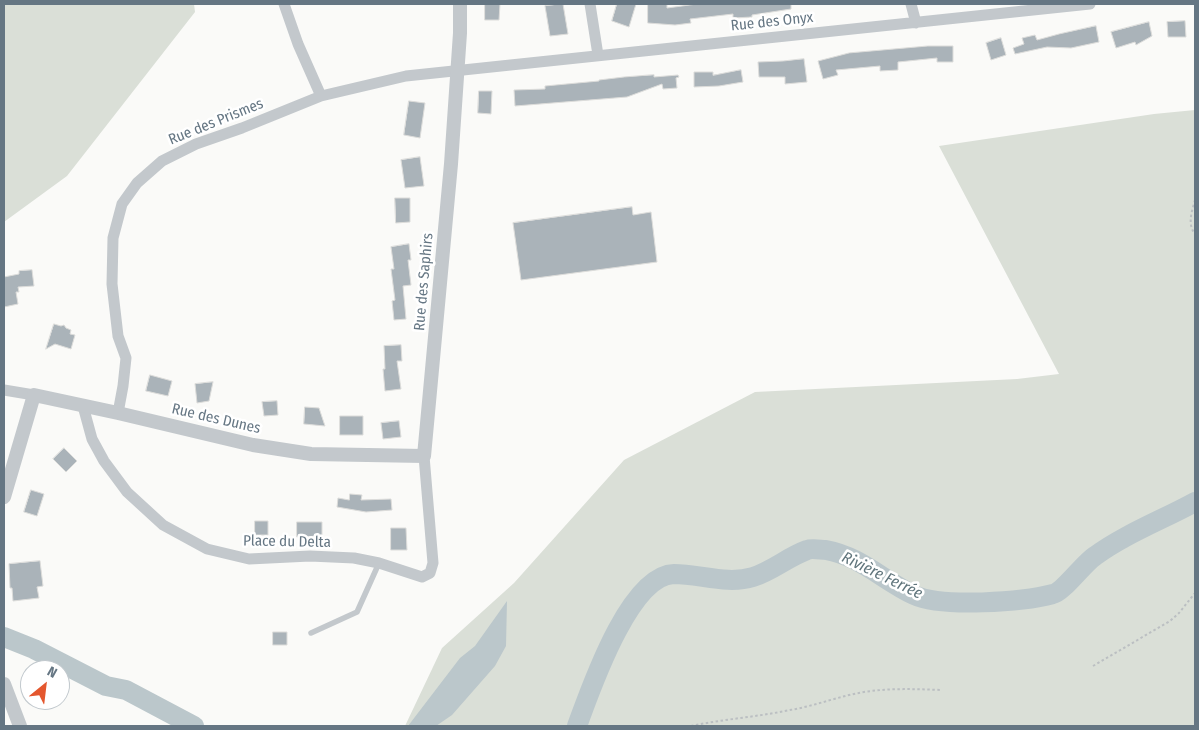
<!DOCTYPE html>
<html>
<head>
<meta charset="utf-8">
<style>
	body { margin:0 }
	#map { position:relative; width:1199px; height:730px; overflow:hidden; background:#fafaf8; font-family:"Fira Sans Condensed",sans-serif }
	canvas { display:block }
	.frame { position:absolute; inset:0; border:5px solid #657683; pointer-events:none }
	.north { position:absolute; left:20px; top:660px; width:50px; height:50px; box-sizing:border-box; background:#fff; border:1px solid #c1c8cd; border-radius:50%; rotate:29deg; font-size:14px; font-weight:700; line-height:20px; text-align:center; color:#657683 }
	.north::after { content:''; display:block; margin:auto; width:18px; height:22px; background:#e4572e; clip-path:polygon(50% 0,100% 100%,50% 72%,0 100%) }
</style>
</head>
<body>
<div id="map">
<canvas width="1199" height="730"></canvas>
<div class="frame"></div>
<div class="north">N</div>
</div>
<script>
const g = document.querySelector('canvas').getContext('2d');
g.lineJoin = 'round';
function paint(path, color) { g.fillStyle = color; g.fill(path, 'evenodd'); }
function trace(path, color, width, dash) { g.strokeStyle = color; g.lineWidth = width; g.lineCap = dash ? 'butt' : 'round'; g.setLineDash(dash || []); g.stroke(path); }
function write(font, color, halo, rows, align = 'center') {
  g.font = font + ' "Fira Sans Condensed",sans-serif'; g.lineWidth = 5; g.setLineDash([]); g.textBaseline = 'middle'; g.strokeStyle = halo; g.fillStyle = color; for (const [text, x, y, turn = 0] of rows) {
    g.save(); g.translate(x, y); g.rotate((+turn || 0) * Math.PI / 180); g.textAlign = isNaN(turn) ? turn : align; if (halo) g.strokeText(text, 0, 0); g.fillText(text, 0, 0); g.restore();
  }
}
paint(new Path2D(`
	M 4,4 L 194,4 L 195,12 L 67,176 L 4,222 Z
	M 1195,110 L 1195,726 L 405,726 L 442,648 L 514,583 L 624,460 L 755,392 L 1017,379 L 1059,374 L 939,146 L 1154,114 Z`), '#dadfd7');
paint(new Path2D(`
	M 507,601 L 506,646 L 495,666 L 452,715 L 436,726 L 408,726 L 460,658 L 475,646 Z`), '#bbc7cb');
trace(new Path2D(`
	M 4,637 L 34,649 L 106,686 L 126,690 L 194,726
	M 577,726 C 590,691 629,575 674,574 C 700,574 727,585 753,577 C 772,571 788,557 807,550 C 812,548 821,550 826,550 C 860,556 884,581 914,595 C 942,608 1023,602 1053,594 C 1063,592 1084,563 1095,556 C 1125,534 1162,520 1195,502`), '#bbc7cb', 20);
const building = new Path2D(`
	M 485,4 L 500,4 L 499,20 L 485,20 Z
	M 563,4 L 568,34 L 550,36 L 545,6 Z
	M 617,4 L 636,4 L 629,27 L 612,21 Z
	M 648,4 L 667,4 L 667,8 L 697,4 L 791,4 L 791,9 L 752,15 L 752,17 L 733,18 L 733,14 L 690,19 L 691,23 L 675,25 L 648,23 Z
	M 1185,21 L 1186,37 L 1168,37 L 1167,22 Z
	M 1149,22 L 1152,36 L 1136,45 L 1135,42 L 1116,48 L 1111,32 Z
	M 1096,26 L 1099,42 L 1071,48 L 1047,47 L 1015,54 L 1013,48 L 1024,44 L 1022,38 L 1035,35 L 1037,40 L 1059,34 Z
	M 1001,38 L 1006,55 L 991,60 L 986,43 Z
	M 928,46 L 953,46 L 953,62 L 937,62 L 937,58 L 898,62 L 898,70 L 880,71 L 880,66 L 836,70 L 838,75 L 823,79 L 818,61 L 849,53 Z
	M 804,59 L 807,82 L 785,84 L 785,77 L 759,77 L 758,62 L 783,61 Z
	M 741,70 L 743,82 L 719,86 L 694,87 L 694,72 L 713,72 L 713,75 Z
	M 654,75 L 654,77 L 678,75 L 679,77 L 676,78 L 677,88 L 663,89 L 662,84 L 627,97 L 515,106 L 514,90 L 545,89 L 545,86 L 599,81 L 599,80 L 624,77 Z
	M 479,91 L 492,91 L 491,114 L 478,113 Z
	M 409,101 L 425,103 L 420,138 L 404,135 Z
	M 420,157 L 424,186 L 405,188 L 401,160 Z
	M 395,198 L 410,198 L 410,222 L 396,223 Z
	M 632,207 L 633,215 L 651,212 L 657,262 L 521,280 L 513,223 Z
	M 409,244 L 411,260 L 408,260 L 411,285 L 403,286 L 406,319 L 394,320 L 392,301 L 395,300 L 391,269 L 394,269 L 391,247 Z
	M 32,270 L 34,286 L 18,287 L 19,292 L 16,292 L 18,304 L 4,307 L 4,277 L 19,274 L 19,271 Z
	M 54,324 L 61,326 L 64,325 L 66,328 L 71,330 L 70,334 L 75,335 L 71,349 L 55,344 L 46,349 Z
	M 401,345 L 402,361 L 397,361 L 401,389 L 385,391 L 383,369 L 385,369 L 384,346 Z
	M 150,375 L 172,381 L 168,396 L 146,391 Z
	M 213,382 L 209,401 L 197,403 L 195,384 Z
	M 277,401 L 278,415 L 264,416 L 262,402 Z
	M 305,407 L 319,408 L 325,426 L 304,424 Z
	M 340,416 L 363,416 L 363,435 L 340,435 Z
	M 399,421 L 401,437 L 383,439 L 381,423 Z
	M 64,448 L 77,461 L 66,472 L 53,459 Z
	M 31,490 L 44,494 L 37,516 L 24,512 Z
	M 350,494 L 362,495 L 361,500 L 391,499 L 392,510 L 366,512 L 337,507 L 338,498 L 349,500 Z
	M 255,521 L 268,521 L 268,535 L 255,535 Z
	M 297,522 L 322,522 L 322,536 L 297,537 Z
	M 391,528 L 406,528 L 407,550 L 391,550 Z
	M 40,561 L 43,586 L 37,587 L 39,598 L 13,601 L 12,588 L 10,588 L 9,564 Z
	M 273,632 L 287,632 L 287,645 L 273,645 Z`);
paint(building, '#aab3b9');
trace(building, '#dcdcda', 1);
trace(new Path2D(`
	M 1195,200 C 1192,211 1187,224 1195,234
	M 1093,666 L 1170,621 L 1179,613 L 1195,593
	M 691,726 C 724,719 757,717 790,710 C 815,706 839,696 864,692 C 890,688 915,689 941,690`), '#bbbfc2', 2, [2.5, 2.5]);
trace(new Path2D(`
	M 311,633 L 357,612 L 379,563`), '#c3c8cc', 5.5);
trace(new Path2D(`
	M 284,4 L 298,44 L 321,96
	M 590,4 L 598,55
	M 911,4 L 916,23
	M 4,390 L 34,395
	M 83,406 L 92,439 L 104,461 L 127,492 L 163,525 L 207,549 L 249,559 L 310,556 L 354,558 L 379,563 L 422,577 L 430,573 L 433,563 L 424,456
	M 118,413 L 123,386 L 126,358 L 118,336 L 112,284 L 113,238 L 122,204 L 137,183 L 162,161 L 196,144 L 242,128 L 321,96 L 406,76 L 1090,4`), '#c3c8cc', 11);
trace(new Path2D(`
	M 4,497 L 34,395 L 118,413 L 253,445 L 311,454 L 424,456 L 451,164 L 460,33 L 460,4
	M 4,684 L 20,726`), '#c3c8cc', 14);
write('15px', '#657683', '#fff', [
	["Rue des Onyx",772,22,-6],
	["Rue des Prismes",216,122,-22],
	["Rue des Saphirs",424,282,-85],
	["Rue des Dunes",216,419,13],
	["Place du Delta",287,542,1]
]);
write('italic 16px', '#60757c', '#fff', [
	["Rivière Ferrée",882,576,26]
]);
</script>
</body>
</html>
